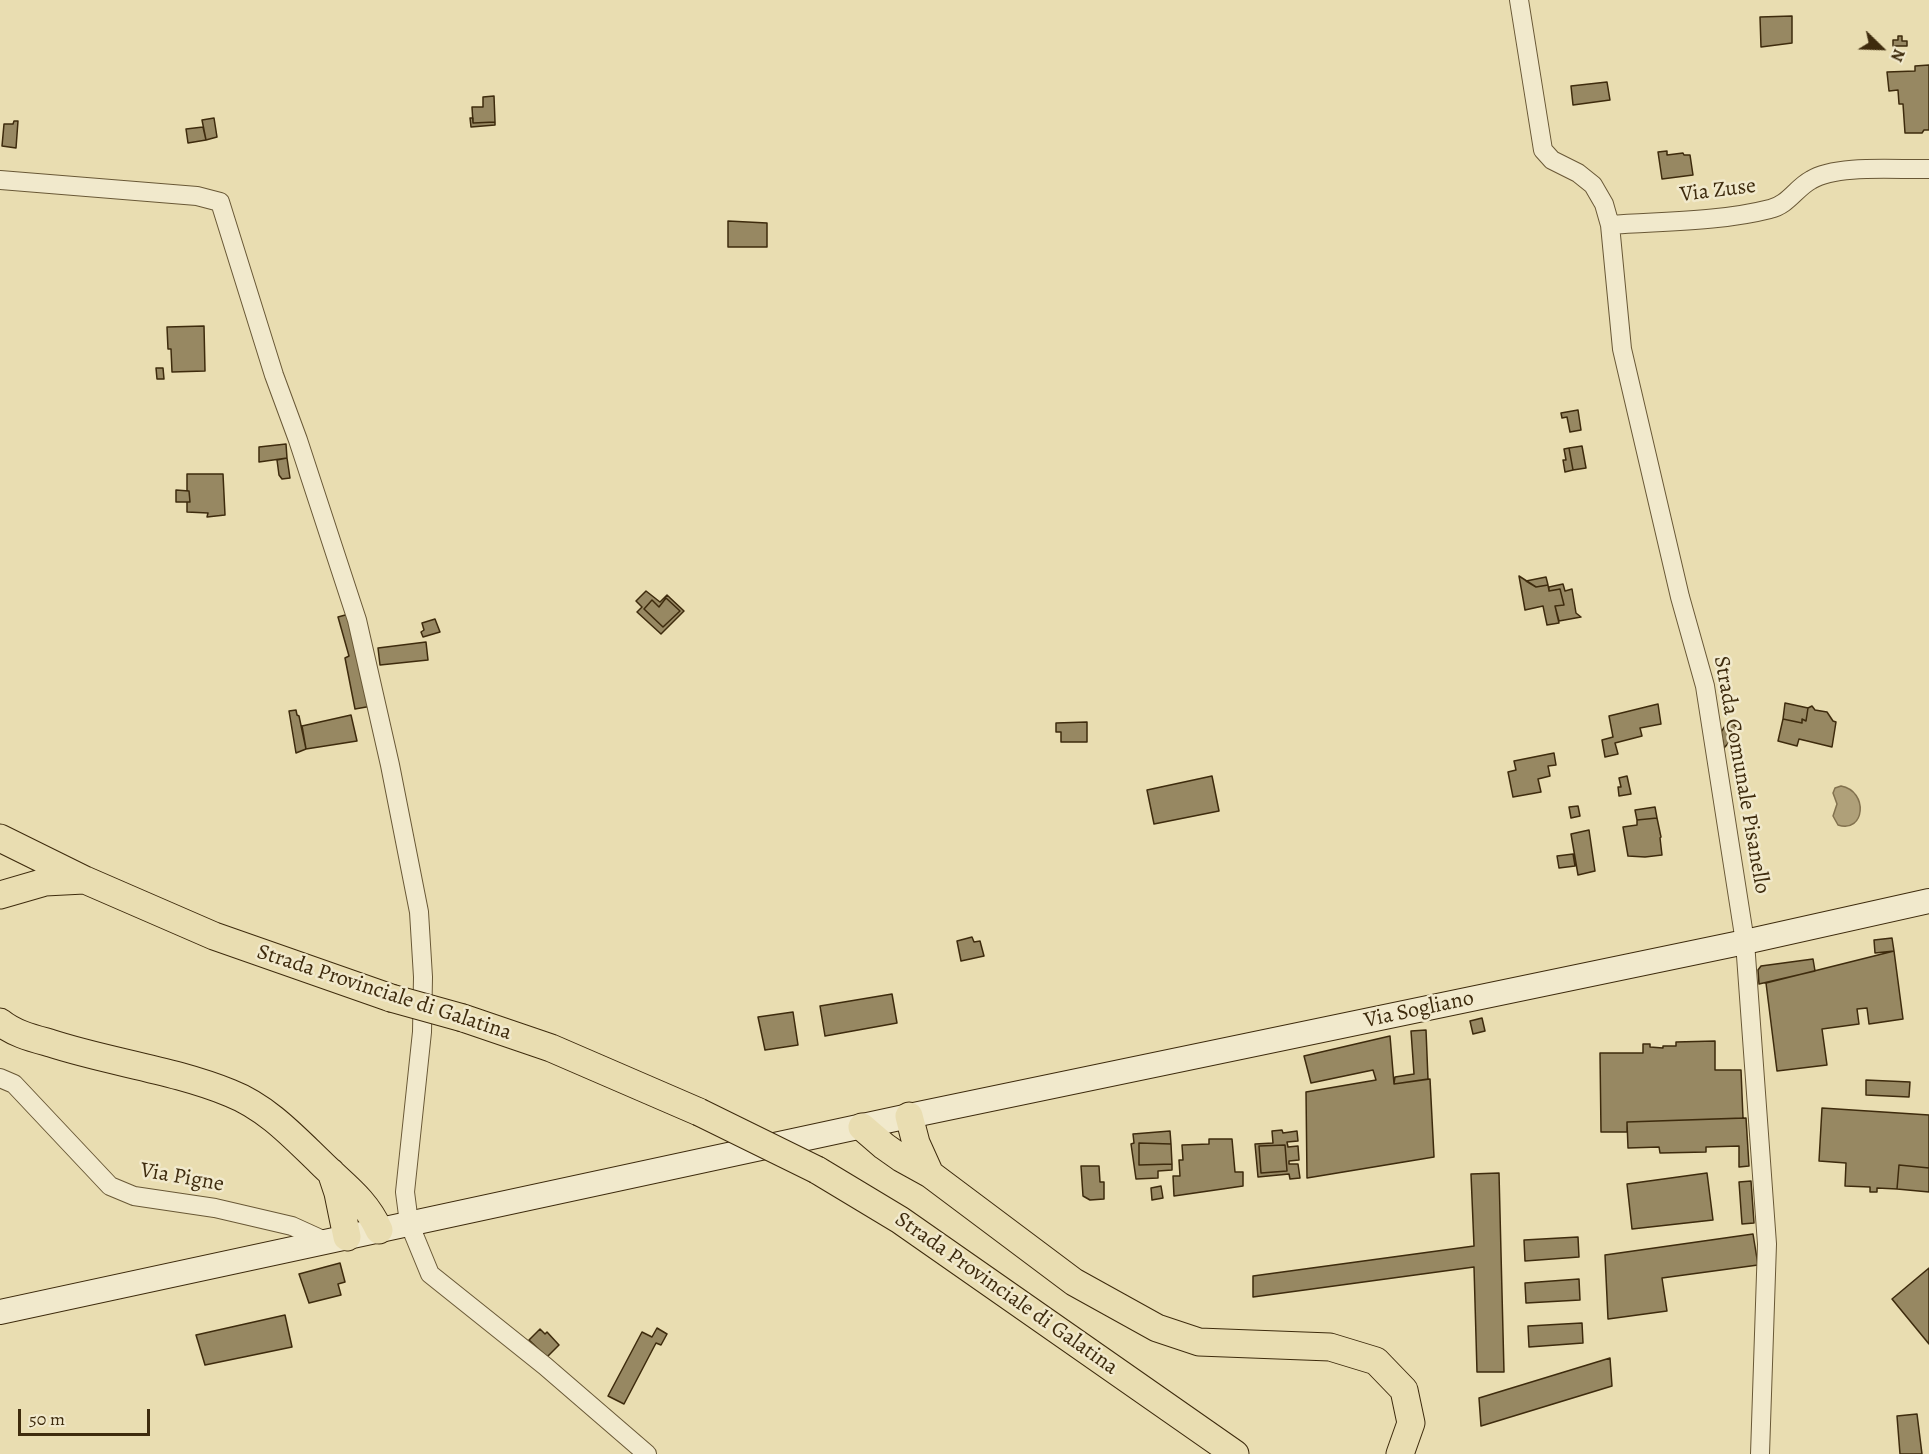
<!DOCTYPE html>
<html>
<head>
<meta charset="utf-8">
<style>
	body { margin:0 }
	#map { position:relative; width:1929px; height:1454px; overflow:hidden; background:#e9ddb1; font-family:Alegreya,serif }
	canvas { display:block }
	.north { position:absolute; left:1851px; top:18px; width:60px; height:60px; -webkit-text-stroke:4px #f1e9cc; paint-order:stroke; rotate:113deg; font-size:16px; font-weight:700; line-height:24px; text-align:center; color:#3e2b0d }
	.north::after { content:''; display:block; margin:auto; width:21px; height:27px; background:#3e2b0d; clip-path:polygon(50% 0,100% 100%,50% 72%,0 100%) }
	.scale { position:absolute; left:18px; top:1409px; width:132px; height:27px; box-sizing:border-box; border:3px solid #3e2b0d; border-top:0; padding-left:8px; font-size:18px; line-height:21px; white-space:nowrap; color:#3e2b0d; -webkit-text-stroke:4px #f1e9cc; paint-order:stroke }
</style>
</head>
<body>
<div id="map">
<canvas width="1929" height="1454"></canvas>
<div class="north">N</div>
<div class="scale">50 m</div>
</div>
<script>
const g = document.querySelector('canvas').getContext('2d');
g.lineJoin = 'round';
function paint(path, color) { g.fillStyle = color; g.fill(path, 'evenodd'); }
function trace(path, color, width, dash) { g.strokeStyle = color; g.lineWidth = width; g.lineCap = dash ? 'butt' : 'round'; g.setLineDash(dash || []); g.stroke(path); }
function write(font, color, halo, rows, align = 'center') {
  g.font = font + ' Alegreya,serif'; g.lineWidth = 5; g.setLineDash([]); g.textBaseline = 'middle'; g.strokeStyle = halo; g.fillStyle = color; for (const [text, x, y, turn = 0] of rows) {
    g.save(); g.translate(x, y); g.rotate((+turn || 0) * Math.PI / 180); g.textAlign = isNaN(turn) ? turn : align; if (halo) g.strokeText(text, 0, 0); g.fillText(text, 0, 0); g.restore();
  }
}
const water = new Path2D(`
	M 1841,786 C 1869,791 1865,834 1838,825 L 1833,816 L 1837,804 L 1833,793 L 1835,788 Z`);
paint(water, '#afa079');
trace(water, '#82714e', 1.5);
const building = new Path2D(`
	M 1792,16 L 1792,43 L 1761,47 L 1760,17 Z
	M 1898,36 L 1902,36 L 1902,41 L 1907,41 L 1907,46 L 1893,46 L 1893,40 L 1898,40 Z
	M 1929,65 L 1929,130 L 1924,130 L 1922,133 L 1905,133 L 1903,104 L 1899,104 L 1898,90 L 1889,91 L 1887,72 L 1915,71 L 1915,66 Z
	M 1607,82 L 1610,100 L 1573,105 L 1571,86 Z
	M 494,96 L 495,122 L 473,123 L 472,107 L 483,107 L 483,97 Z
	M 214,118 L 217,137 L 206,140 L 202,120 Z
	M 470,118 L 473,118 L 473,123 L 495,122 L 495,125 L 471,127 Z
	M 14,121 L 18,121 L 16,148 L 2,146 L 4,124 L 13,124 Z
	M 203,127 L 206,140 L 188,143 L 186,129 Z
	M 1667,151 L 1667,155 L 1683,153 L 1684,155 L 1690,155 L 1693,175 L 1662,179 L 1658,152 Z
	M 728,221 L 767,223 L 767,247 L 728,247 Z
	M 204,326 L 205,371 L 172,372 L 171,349 L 168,349 L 167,327 Z
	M 156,368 L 163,368 L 164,379 L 157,379 Z
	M 1578,410 L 1581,430 L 1570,432 L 1567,417 L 1562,418 L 1561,413 Z
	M 286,444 L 287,458 L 259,462 L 259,447 Z
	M 1582,446 L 1586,468 L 1573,470 L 1569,448 Z
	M 1569,448 L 1573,470 L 1565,472 L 1563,460 L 1566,460 L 1564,449 Z
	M 287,458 L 290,478 L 282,479 L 279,475 L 277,460 Z
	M 187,474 L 223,474 L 225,515 L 207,517 L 208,513 L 187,512 L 187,502 L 190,502 L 189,491 L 187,491 Z
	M 176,490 L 189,491 L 190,502 L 176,502 Z
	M 1519,576 L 1536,587 L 1548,585 L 1549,591 L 1560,589 L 1564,605 L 1555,606 L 1559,623 L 1547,625 L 1543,606 L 1525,610 Z
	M 1546,577 L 1548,585 L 1536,587 L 1526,581 Z
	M 1563,584 L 1565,591 L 1572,589 L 1576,613 L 1581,617 L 1559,621 L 1555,606 L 1564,605 L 1560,589 L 1549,591 L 1549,587 Z
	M 646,591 L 660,602 L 667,595 L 684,611 L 661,634 L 637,612 L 642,607 L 636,601 ZM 666,598 L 680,611 L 663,627 L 644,609 L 652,600 L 659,607 Z
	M 666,598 L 680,611 L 663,627 L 644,609 L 652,600 L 659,607 Z
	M 349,614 L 372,706 L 355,709 L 345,658 L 349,656 L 338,617 Z
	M 435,619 L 440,632 L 423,637 L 421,632 L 424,630 L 422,623 Z
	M 426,642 L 428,660 L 380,665 L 378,648 Z
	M 1785,703 L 1808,708 L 1806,721 L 1802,719 L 1802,723 L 1783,719 Z
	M 1658,704 L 1661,724 L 1640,728 L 1642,736 L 1615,743 L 1618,754 L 1605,757 L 1602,740 L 1613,737 L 1609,716 Z
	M 1812,706 L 1815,710 L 1827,712 L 1833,721 L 1836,722 L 1832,747 L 1799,739 L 1797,746 L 1778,741 L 1783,719 L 1802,723 L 1802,719 L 1806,721 L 1808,708 Z
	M 296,710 L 297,715 L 299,716 L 306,749 L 296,753 L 289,711 Z
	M 351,715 L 357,741 L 306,749 L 302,726 Z
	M 1729,720 L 1740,730 L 1724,748 L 1721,732 Z
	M 1087,722 L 1087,742 L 1061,742 L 1061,732 L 1056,732 L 1056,723 Z
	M 1554,753 L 1556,765 L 1548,766 L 1550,776 L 1538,779 L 1541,792 L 1513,797 L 1508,772 L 1516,770 L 1514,761 Z
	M 1212,776 L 1219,811 L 1154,824 L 1147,790 Z
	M 1627,776 L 1631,794 L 1619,796 L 1618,787 L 1621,787 L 1619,778 Z
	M 1578,806 L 1580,816 L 1571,818 L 1569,807 Z
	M 1655,807 L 1657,818 L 1637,820 L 1635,810 Z
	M 1657,818 L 1661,837 L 1660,838 L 1662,855 L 1645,857 L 1628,856 L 1623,827 L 1637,825 L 1637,820 Z
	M 1589,830 L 1595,871 L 1578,875 L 1571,834 Z
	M 1573,854 L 1575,866 L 1559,868 L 1557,856 Z
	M 972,937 L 974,942 L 980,941 L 984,956 L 961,961 L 957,941 Z
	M 1892,938 L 1894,951 L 1875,953 L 1874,940 Z
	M 1894,951 L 1903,1019 L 1869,1024 L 1867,1008 L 1857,1009 L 1859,1024 L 1822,1029 L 1827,1065 L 1777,1071 L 1766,983 Z
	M 1813,959 L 1815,971 L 1759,984 L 1758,970 L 1761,966 Z
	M 892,994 L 897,1023 L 825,1036 L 820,1006 Z
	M 793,1012 L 798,1045 L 765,1050 L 758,1017 Z
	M 1482,1018 L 1485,1031 L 1473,1034 L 1470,1021 Z
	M 1426,1030 L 1428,1079 L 1394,1084 L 1395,1077 L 1414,1074 L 1411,1031 Z
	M 1390,1036 L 1394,1084 L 1430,1079 L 1434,1157 L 1307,1178 L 1306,1092 L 1376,1080 L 1373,1070 L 1311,1083 L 1304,1056 Z
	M 1715,1041 L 1715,1070 L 1741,1070 L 1743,1118 L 1627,1122 L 1627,1132 L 1601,1132 L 1600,1053 L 1643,1053 L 1643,1044 L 1650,1044 L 1650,1047 L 1663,1048 L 1663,1046 L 1676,1046 L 1676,1042 Z
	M 1866,1080 L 1910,1082 L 1909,1097 L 1866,1095 Z
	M 1822,1108 L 1929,1115 L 1929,1168 L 1899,1165 L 1897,1189 L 1877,1188 L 1877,1192 L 1870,1192 L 1870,1187 L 1845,1186 L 1846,1163 L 1819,1161 Z
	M 1746,1118 L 1749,1166 L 1739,1167 L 1739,1146 L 1706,1147 L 1706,1152 L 1660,1153 L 1659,1147 L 1628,1148 L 1627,1122 Z
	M 1282,1130 L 1283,1133 L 1297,1131 L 1298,1141 L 1287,1142 L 1288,1147 L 1298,1146 L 1299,1160 L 1289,1161 L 1289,1164 L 1298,1164 L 1300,1178 L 1290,1179 L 1289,1174 L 1258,1177 L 1255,1144 L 1273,1143 L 1272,1131 ZM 1285,1145 L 1287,1171 L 1261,1173 L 1259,1146 Z
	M 1170,1131 L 1171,1144 L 1139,1143 L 1139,1165 L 1172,1164 L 1172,1170 L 1158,1171 L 1158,1178 L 1136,1179 L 1131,1144 L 1134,1143 L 1133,1134 Z
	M 1209,1139 L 1232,1139 L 1235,1172 L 1243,1172 L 1243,1186 L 1174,1196 L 1173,1176 L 1180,1176 L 1179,1160 L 1183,1160 L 1182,1145 L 1209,1144 Z
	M 1139,1143 L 1171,1144 L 1172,1164 L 1139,1165 Z
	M 1285,1145 L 1287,1171 L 1261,1173 L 1259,1146 Z
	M 1899,1165 L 1929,1168 L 1929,1192 L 1897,1189 Z
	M 1081,1166 L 1099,1166 L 1100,1182 L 1104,1182 L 1104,1199 L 1090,1200 L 1083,1196 Z
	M 1499,1173 L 1504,1372 L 1477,1372 L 1474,1267 L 1253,1297 L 1253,1276 L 1474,1246 L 1471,1174 Z
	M 1707,1173 L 1713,1220 L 1632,1229 L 1627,1184 Z
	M 1751,1181 L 1754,1223 L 1742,1224 L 1739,1182 Z
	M 1161,1186 L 1163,1198 L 1152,1200 L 1151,1188 Z
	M 1753,1234 L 1758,1265 L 1662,1278 L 1667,1311 L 1608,1319 L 1605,1255 Z
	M 1578,1237 L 1579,1257 L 1525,1261 L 1524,1240 Z
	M 340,1263 L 345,1282 L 338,1284 L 341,1295 L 309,1303 L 299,1274 Z
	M 1929,1268 L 1929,1344 L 1892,1299 Z
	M 1579,1279 L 1580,1300 L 1526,1303 L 1525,1283 Z
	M 285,1315 L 292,1347 L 205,1365 L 196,1335 Z
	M 1582,1323 L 1583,1343 L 1529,1347 L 1528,1326 Z
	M 657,1328 L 667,1334 L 661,1345 L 656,1343 L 624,1404 L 608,1396 L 642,1332 L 652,1337 Z
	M 540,1329 L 545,1334 L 547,1332 L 559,1345 L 547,1357 L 529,1340 Z
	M 1610,1358 L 1612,1386 L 1481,1426 L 1479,1398 Z
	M 1917,1414 L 1922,1454 L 1900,1454 L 1897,1416 Z`);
paint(building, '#978862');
trace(building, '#3e2b0d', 1.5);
const street = new Path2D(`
	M 1519,0 L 1543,150 L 1552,160 L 1578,173 L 1593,185 L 1604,204 L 1610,225 L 1622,349 L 1680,597 L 1705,686 L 1745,942 L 1767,1244 L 1760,1454
	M 0,180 L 197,196 L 220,202 L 274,375 L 298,440 L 357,620 L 390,765 L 419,912 L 423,977 L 422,1032 L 405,1192 L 409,1223 L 430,1274 L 545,1366 L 647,1454
	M 1610,225 C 1662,221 1719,222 1770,209 C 1788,205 1796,188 1811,180 C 1836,164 1898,170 1929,169
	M 0,1078 L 14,1084 L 110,1186 L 134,1196 L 215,1208 L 292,1226 L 325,1241`);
const secondary = new Path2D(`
	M 0,1312 L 909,1116 L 1745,942 L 1929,901`);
const primary = new Path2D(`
	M 0,838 L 85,880 L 214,936 L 391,998
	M 0,895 L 45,882 L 84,880
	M 463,1018 L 551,1048 L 699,1112
	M 0,1022 C 15,1034 32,1038 50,1043 C 108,1062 174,1070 230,1093 C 266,1107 293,1136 320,1162 C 343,1185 365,1199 379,1230
	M 909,1116 L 916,1143 L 930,1174
	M 862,1127 L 884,1146 L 901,1158 L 930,1174 L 1074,1282 L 1157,1328 L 1199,1342 L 1330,1347 L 1376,1361 L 1404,1390 L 1411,1423 L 1400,1454
	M 817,1170 L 900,1220 L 1235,1454
	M 331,1172 L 338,1193 L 347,1237`);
trace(street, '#695836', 20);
trace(secondary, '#3e2b0d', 26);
trace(primary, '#3e2b0d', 29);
trace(street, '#f1e9cc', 18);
trace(secondary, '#f1e9cc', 24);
trace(primary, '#e9ddb1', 27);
const primaryBridge = new Path2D(`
	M 391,998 L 463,1018
	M 699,1112 L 817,1170`);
trace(primaryBridge, '#3e2b0d', 29, []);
trace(primaryBridge, '#e9ddb1', 27);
write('22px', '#3e2b0d', '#f1e9cc', [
	["Via Zuse",1718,191,-7],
	["Strada Comunale Pisanello",1741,775,80],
	["Strada Provinciale di Galatina",384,993,18],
	["Via Sogliano",1419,1010,-12],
	["Via Pigne",182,1178,10],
	["Strada Provinciale di Galatina",1006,1294,35]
]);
</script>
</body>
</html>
